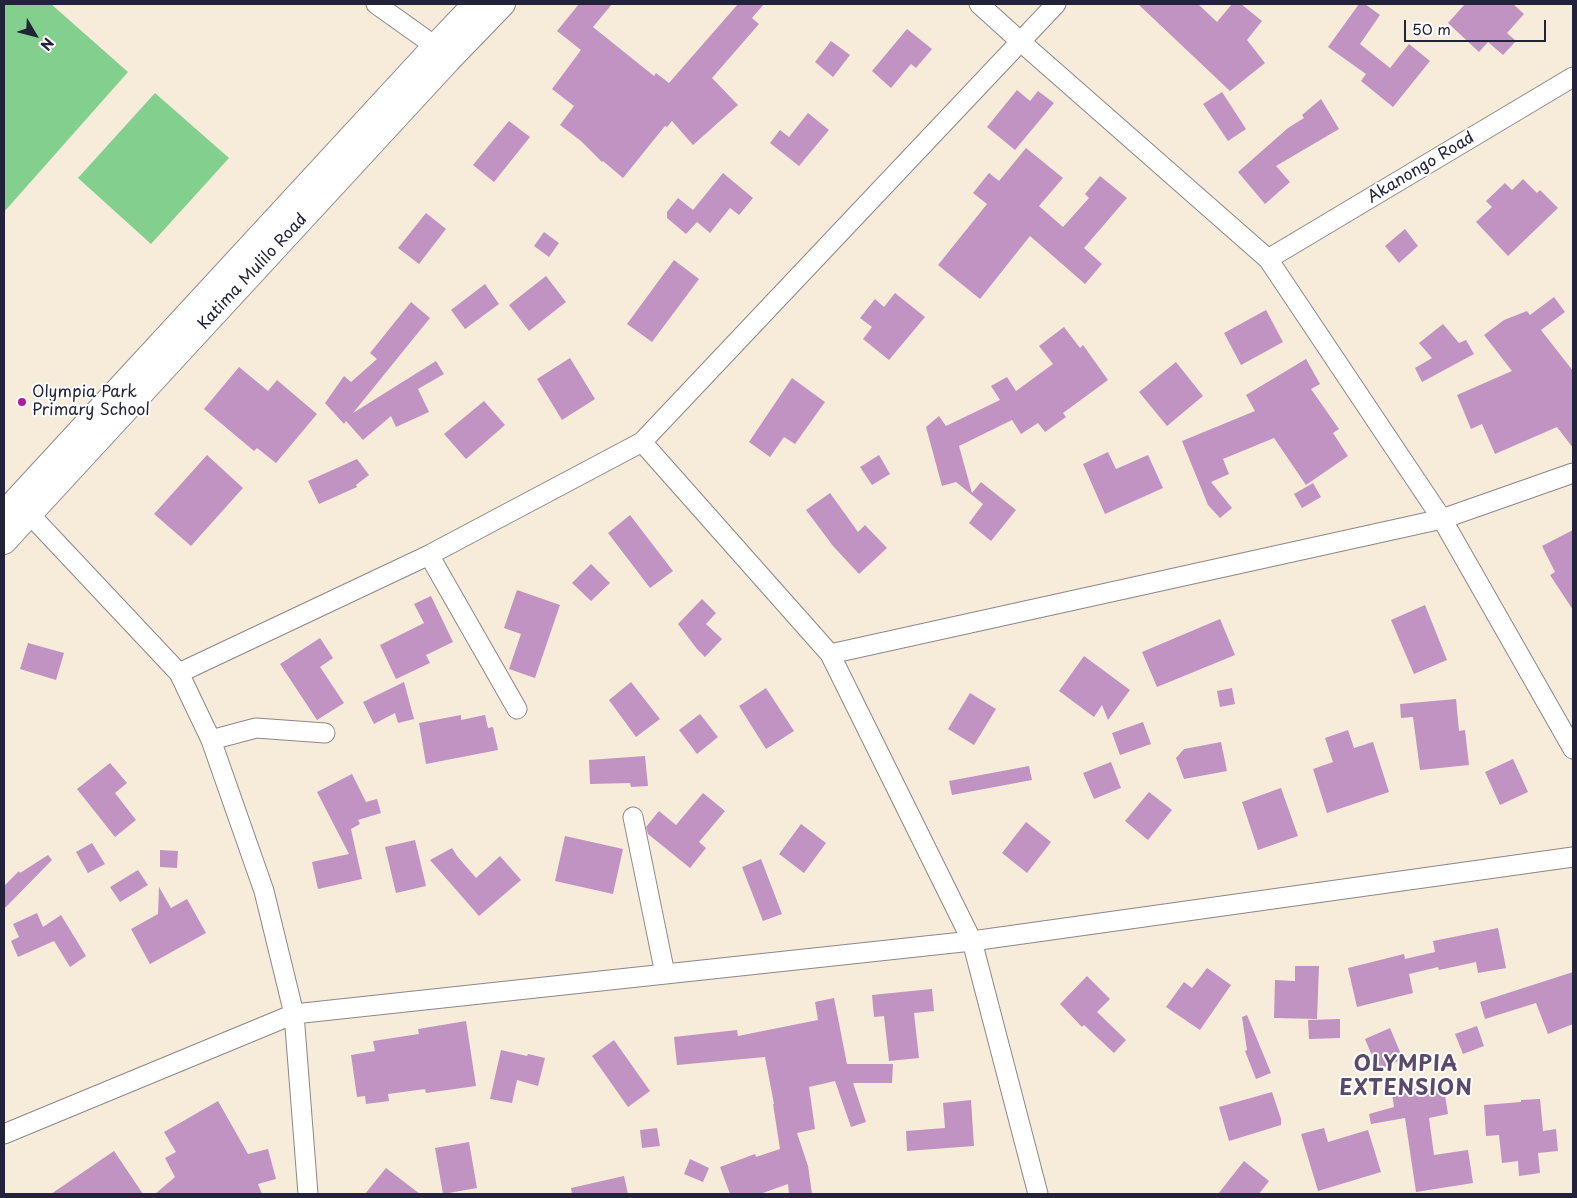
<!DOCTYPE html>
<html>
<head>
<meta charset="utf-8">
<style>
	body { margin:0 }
	#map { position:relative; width:1577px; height:1198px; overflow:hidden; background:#f7ebda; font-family:"Playpen Sans",sans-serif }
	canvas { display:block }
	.frame { position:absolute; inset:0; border:5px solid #22223b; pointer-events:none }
	.north { position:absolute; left:10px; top:10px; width:50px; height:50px; -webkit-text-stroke:4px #fff; paint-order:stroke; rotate:127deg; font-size:14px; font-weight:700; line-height:20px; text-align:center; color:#22223b }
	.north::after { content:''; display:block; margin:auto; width:18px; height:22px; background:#22223b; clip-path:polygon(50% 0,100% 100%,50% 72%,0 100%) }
	.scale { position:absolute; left:1404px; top:20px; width:142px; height:22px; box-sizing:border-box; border:2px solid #22223b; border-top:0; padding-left:6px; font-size:15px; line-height:18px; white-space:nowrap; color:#22223b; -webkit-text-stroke:4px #fff; paint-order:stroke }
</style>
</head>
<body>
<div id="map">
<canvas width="1577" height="1198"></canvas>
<div class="frame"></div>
<div class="north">N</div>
<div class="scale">50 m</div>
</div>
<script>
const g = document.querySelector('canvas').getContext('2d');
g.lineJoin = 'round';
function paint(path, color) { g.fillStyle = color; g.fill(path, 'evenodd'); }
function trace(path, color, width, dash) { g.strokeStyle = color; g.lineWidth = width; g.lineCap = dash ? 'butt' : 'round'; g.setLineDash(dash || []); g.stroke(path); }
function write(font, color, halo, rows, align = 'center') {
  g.font = font + ' "Playpen Sans",sans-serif'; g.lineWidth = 4; g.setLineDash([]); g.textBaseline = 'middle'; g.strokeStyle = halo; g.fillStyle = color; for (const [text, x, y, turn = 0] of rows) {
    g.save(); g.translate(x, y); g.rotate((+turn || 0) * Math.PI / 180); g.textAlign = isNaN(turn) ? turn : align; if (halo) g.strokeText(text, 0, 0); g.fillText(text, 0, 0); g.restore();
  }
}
paint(new Path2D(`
	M 4,4 L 51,4 L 128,72 L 4,212 Z
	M 155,93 L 229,158 L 151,244 L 78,178 Z`), '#83d08e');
paint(new Path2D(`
	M 579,4 L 612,4 L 593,27 L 654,76 L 656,73 L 669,83 L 738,4 L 764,4 L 752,18 L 759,24 L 712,78 L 738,105 L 693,145 L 672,121 L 667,127 L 665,126 L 623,178 L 603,161 L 602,162 L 581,141 L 560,125 L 574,106 L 552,89 L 581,50 L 557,31 Z
	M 1138,4 L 1198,4 L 1217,22 L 1232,4 L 1241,4 L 1262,21 L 1247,40 L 1265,63 L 1230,91 Z
	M 1359,4 L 1365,4 L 1380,15 L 1360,44 L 1390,68 L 1409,44 L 1430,61 L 1393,107 L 1361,81 L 1366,74 L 1328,47 Z
	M 1465,4 L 1513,4 L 1524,14 L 1507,33 L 1516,41 L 1503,55 L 1488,42 L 1479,52 L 1448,23 Z
	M 907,29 L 932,49 L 916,68 L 911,64 L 891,88 L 872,71 Z
	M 831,41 L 850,55 L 833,77 L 815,62 Z
	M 1017,90 L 1030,101 L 1038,91 L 1054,103 L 1015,150 L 987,127 Z
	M 1222,92 L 1246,129 L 1228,141 L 1203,104 Z
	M 1321,99 L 1339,129 L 1276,166 L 1290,182 L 1265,204 L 1238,172 L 1288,128 L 1304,118 L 1302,115 Z
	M 808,113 L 829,130 L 799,166 L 770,143 L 780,130 L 789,137 Z
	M 509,121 L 530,137 L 494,182 L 473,165 Z
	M 1026,148 L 1063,178 L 1039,206 L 1063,227 L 1089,198 L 1085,194 L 1100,176 L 1127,198 L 1084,248 L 1102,264 L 1085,284 L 1030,236 L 980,299 L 938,265 L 987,204 L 973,193 L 989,173 L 999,181 Z
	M 723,173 L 753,198 L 739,215 L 730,208 L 710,233 L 697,222 L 686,234 L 667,218 L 667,212 L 678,198 L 693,210 Z
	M 1523,179 L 1537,193 L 1540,190 L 1558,208 L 1508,256 L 1476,222 L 1492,207 L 1486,201 L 1505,183 L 1512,190 Z
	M 426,213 L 446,229 L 419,264 L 398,248 Z
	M 1405,229 L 1418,246 L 1399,263 L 1385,246 Z
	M 544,232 L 559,243 L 549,257 L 534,246 Z
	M 674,260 L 699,279 L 652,342 L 627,324 Z
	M 546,276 L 566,302 L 529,331 L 509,305 Z
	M 485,284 L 499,304 L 465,329 L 451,310 Z
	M 895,293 L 925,317 L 889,360 L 863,339 L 872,327 L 860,318 L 875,299 L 884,307 Z
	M 1554,297 L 1565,312 L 1541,330 L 1573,371 L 1573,448 L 1557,427 L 1495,454 L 1482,424 L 1471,429 L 1457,395 L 1512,371 L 1484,335 L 1504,320 L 1527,311 L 1530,315 Z
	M 411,302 L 430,318 L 353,413 L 436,361 L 444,374 L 418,389 L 429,412 L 396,427 L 391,416 L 363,440 L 346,421 L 344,424 L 325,403 L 344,376 L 351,382 L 377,359 L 370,353 Z
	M 1266,310 L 1283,342 L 1241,365 L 1224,333 Z
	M 1443,324 L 1459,343 L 1466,340 L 1474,354 L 1422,382 L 1415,368 L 1432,358 L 1419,343 Z
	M 1064,327 L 1080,348 L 1083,345 L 1108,380 L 1063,413 L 1066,417 L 1045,432 L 1038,423 L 1021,434 L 1012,420 L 959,446 L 972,493 L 981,482 L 1016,510 L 991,541 L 969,523 L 983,504 L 956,482 L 942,486 L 926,427 L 939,416 L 946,426 L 1000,400 L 991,386 L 1007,377 L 1016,391 L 1053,364 L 1039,346 Z
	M 570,358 L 595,399 L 562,420 L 537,379 Z
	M 1306,359 L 1320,384 L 1311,389 L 1339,429 L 1333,433 L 1348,456 L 1306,485 L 1274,438 L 1223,459 L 1229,474 L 1211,482 L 1232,508 L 1220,518 L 1208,505 L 1182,441 L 1255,411 L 1246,395 Z
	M 1176,362 L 1203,396 L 1167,426 L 1139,392 Z
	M 239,367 L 268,391 L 277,380 L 317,414 L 276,463 L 257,448 L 254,451 L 204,409 Z
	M 792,378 L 825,402 L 795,444 L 784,437 L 770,457 L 749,442 Z
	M 484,401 L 505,425 L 466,459 L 444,434 Z
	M 1108,452 L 1116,469 L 1148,455 L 1163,488 L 1105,514 L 1083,464 Z
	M 207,455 L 243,488 L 191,546 L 154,514 Z
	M 879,455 L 890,474 L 872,485 L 860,467 Z
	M 357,459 L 369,475 L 356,485 L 357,487 L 319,504 L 308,481 Z
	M 1313,483 L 1321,497 L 1302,508 L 1294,494 Z
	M 830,493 L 858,532 L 865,525 L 887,548 L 859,574 L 833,546 L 806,510 Z
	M 630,515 L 673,571 L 650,588 L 608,533 Z
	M 1573,530 L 1573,610 L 1550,575 L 1555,572 L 1542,546 Z
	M 591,564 L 610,583 L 591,601 L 572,583 Z
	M 517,590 L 560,605 L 535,678 L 509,669 L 521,634 L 504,628 Z
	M 431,596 L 453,642 L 426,655 L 430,663 L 396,679 L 380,645 L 424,623 L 414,604 Z
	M 702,599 L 716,613 L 706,624 L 722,639 L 705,657 L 697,649 L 678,624 Z
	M 1425,605 L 1447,660 L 1414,674 L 1391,620 Z
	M 1220,619 L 1235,655 L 1157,687 L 1142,652 Z
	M 320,638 L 333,658 L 320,667 L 344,703 L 317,720 L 280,664 Z
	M 28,643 L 64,653 L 56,680 L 20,669 Z
	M 1084,656 L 1130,690 L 1108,720 L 1102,705 L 1094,717 L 1059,691 Z
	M 404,682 L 414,719 L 398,723 L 395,713 L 374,724 L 363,702 Z
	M 631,682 L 660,719 L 636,737 L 609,700 Z
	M 766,688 L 794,731 L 766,749 L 739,706 Z
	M 1232,688 L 1235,704 L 1220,707 L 1217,691 Z
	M 970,693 L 996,709 L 974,745 L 948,729 Z
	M 1456,699 L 1459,731 L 1465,730 L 1469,765 L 1420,770 L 1413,717 L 1401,718 L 1400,704 Z
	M 700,714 L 718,737 L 697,754 L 679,730 Z
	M 461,715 L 461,720 L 485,715 L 488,728 L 493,727 L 498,750 L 426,764 L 419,723 Z
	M 1143,722 L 1151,744 L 1120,755 L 1112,733 Z
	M 1348,730 L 1354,748 L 1373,742 L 1389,792 L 1327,813 L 1313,769 L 1333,762 L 1325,738 Z
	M 1221,742 L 1227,771 L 1184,779 L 1176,758 L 1184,749 Z
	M 645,756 L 648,786 L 631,787 L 630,783 L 590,784 L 589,760 Z
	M 1513,759 L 1528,792 L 1500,805 L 1485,772 Z
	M 1111,762 L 1121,788 L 1094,799 L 1083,773 Z
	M 110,763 L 127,783 L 115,793 L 136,820 L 115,837 L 77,789 Z
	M 1029,766 L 1032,780 L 952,795 L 949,781 Z
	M 352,774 L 366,802 L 377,799 L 381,813 L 358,820 L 360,824 L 351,829 L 362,879 L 318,889 L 312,862 L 349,854 L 317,792 Z
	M 1281,788 L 1298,836 L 1258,850 L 1242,802 Z
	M 1149,792 L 1172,810 L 1148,840 L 1125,821 Z
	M 703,793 L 725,811 L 699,842 L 706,848 L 690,868 L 648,834 L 646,827 L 659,811 L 676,825 Z
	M 1026,822 L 1051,842 L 1027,873 L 1002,853 Z
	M 801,824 L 826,843 L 804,873 L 779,854 Z
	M 565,836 L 623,849 L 613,894 L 555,881 Z
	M 415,840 L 426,886 L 396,893 L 385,847 Z
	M 92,843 L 105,864 L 88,873 L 76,852 Z
	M 452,848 L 457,856 L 476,878 L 500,856 L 521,880 L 479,916 L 430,860 Z
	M 160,850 L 178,851 L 177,868 L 160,867 Z
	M 48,855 L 52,860 L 4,909 L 4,886 L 19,871 L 20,873 Z
	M 761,859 L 782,914 L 763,921 L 742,867 Z
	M 138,870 L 148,885 L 120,902 L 110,887 Z
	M 159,887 L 171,908 L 187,899 L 206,933 L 150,964 L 131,929 L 158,914 Z
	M 37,913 L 43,927 L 61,915 L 86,956 L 70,967 L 54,941 L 18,957 L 11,941 L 19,937 L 13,924 Z
	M 1498,928 L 1506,968 L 1478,973 L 1476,962 L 1439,970 L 1438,967 L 1409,974 L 1413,993 L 1357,1007 L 1348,968 L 1404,954 L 1405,959 L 1435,952 L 1433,941 Z
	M 1295,966 L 1319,966 L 1317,1019 L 1274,1018 L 1275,980 L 1295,981 Z
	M 1207,968 L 1231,985 L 1200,1030 L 1166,1007 L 1184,982 L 1192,988 Z
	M 1573,972 L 1573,1024 L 1548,1034 L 1536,1003 L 1485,1019 L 1480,1002 Z
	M 1087,976 L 1110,999 L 1097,1012 L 1126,1040 L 1114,1053 L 1084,1025 L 1082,1027 L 1060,1004 Z
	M 932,989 L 934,1011 L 914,1013 L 919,1058 L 889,1061 L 884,1016 L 874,1017 L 872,995 Z
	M 834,998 L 847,1064 L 893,1064 L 892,1083 L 853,1083 L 866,1122 L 851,1127 L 835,1081 L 809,1087 L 815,1129 L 797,1133 L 808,1166 L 812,1194 L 789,1194 L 788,1184 L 760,1194 L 730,1194 L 720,1167 L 755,1154 L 756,1157 L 780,1149 L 773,1104 L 774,1104 L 765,1057 L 677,1065 L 674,1037 L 737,1030 L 738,1036 L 818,1020 L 815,1002 Z
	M 1247,1015 L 1271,1073 L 1256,1079 L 1245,1051 L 1247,1050 L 1242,1017 Z
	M 1340,1019 L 1340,1038 L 1309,1039 L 1308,1020 Z
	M 466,1021 L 476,1086 L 426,1093 L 425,1089 L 388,1094 L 389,1101 L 366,1104 L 365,1096 L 357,1097 L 351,1055 L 375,1051 L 373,1041 L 419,1034 L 418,1029 Z
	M 1477,1026 L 1484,1046 L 1463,1054 L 1455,1034 Z
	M 1390,1028 L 1403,1059 L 1378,1070 L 1365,1039 Z
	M 614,1040 L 650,1091 L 628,1107 L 592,1056 Z
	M 501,1050 L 527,1056 L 528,1054 L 545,1058 L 538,1086 L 517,1080 L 512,1103 L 490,1099 Z
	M 1443,1083 L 1448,1114 L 1429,1118 L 1434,1155 L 1468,1150 L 1473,1183 L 1416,1192 L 1405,1118 L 1371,1124 L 1369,1114 L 1394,1107 L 1392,1093 Z
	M 1272,1092 L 1281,1119 L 1281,1125 L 1229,1141 L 1219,1107 Z
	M 1540,1099 L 1543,1131 L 1556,1129 L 1558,1151 L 1538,1153 L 1540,1173 L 1519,1176 L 1518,1161 L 1502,1163 L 1499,1135 L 1486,1136 L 1484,1105 L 1521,1102 L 1521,1100 Z
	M 971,1100 L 974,1146 L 907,1151 L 906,1131 L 945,1128 L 943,1103 Z
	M 218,1101 L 248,1154 L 268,1149 L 276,1179 L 258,1184 L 262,1194 L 155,1194 L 175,1177 L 165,1158 L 176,1152 L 164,1132 Z
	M 657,1128 L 660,1146 L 642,1148 L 640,1130 Z
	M 1324,1128 L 1328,1142 L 1368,1130 L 1381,1172 L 1318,1191 L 1301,1134 Z
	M 469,1142 L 477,1188 L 443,1194 L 435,1148 Z
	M 114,1151 L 143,1194 L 51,1194 Z
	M 690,1159 L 709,1168 L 703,1182 L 684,1174 Z
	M 1244,1161 L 1269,1181 L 1259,1194 L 1218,1194 Z
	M 386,1168 L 420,1194 L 365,1194 Z
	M 624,1176 L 628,1194 L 572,1194 L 571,1188 Z`), '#c093c3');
const minor = new Path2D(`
	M 376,4 L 435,46
	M 979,4 L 1021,42 L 1268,259 L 1442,519 L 1573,749
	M 1268,259 L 1573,77
	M 642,442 L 830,654 L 972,941 L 1038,1194
	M 20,504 L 179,673 L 211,740 L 264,891 L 294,1014 L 308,1194
	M 429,555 L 517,709
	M 830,654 L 1442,519 L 1573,473
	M 179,673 L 429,555 L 642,442 L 1056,4
	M 211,740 L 256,728 L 325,733
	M 633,817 L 665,974
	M 4,1134 L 294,1014 L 972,941 L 1573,857`);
const major = new Path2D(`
	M 4,513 L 435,46 L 475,4
	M 4,542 L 448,61 L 503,4`);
trace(minor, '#8c868a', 21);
trace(major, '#8c868a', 26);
trace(minor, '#fff', 19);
trace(major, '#fff', 24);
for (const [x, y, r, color] of [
	[22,402,5,"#b5179e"]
]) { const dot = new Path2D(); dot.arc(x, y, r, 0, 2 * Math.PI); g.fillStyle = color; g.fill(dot); trace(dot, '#fff', 2); }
write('16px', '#22223b', '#fff', [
	["Akanongo Road",1421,168,-31],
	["Katima Mulilo Road",253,272,-47]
]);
write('16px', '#22223b', '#fff', [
	["Olympia Park",32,393],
	["Primary School",32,411]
], 'left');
g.letterSpacing = '1px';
write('bold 21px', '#594a6b', '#fff', [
	["OLYMPIA",1406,1065],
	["EXTENSION",1406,1089]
]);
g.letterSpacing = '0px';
</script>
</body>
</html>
